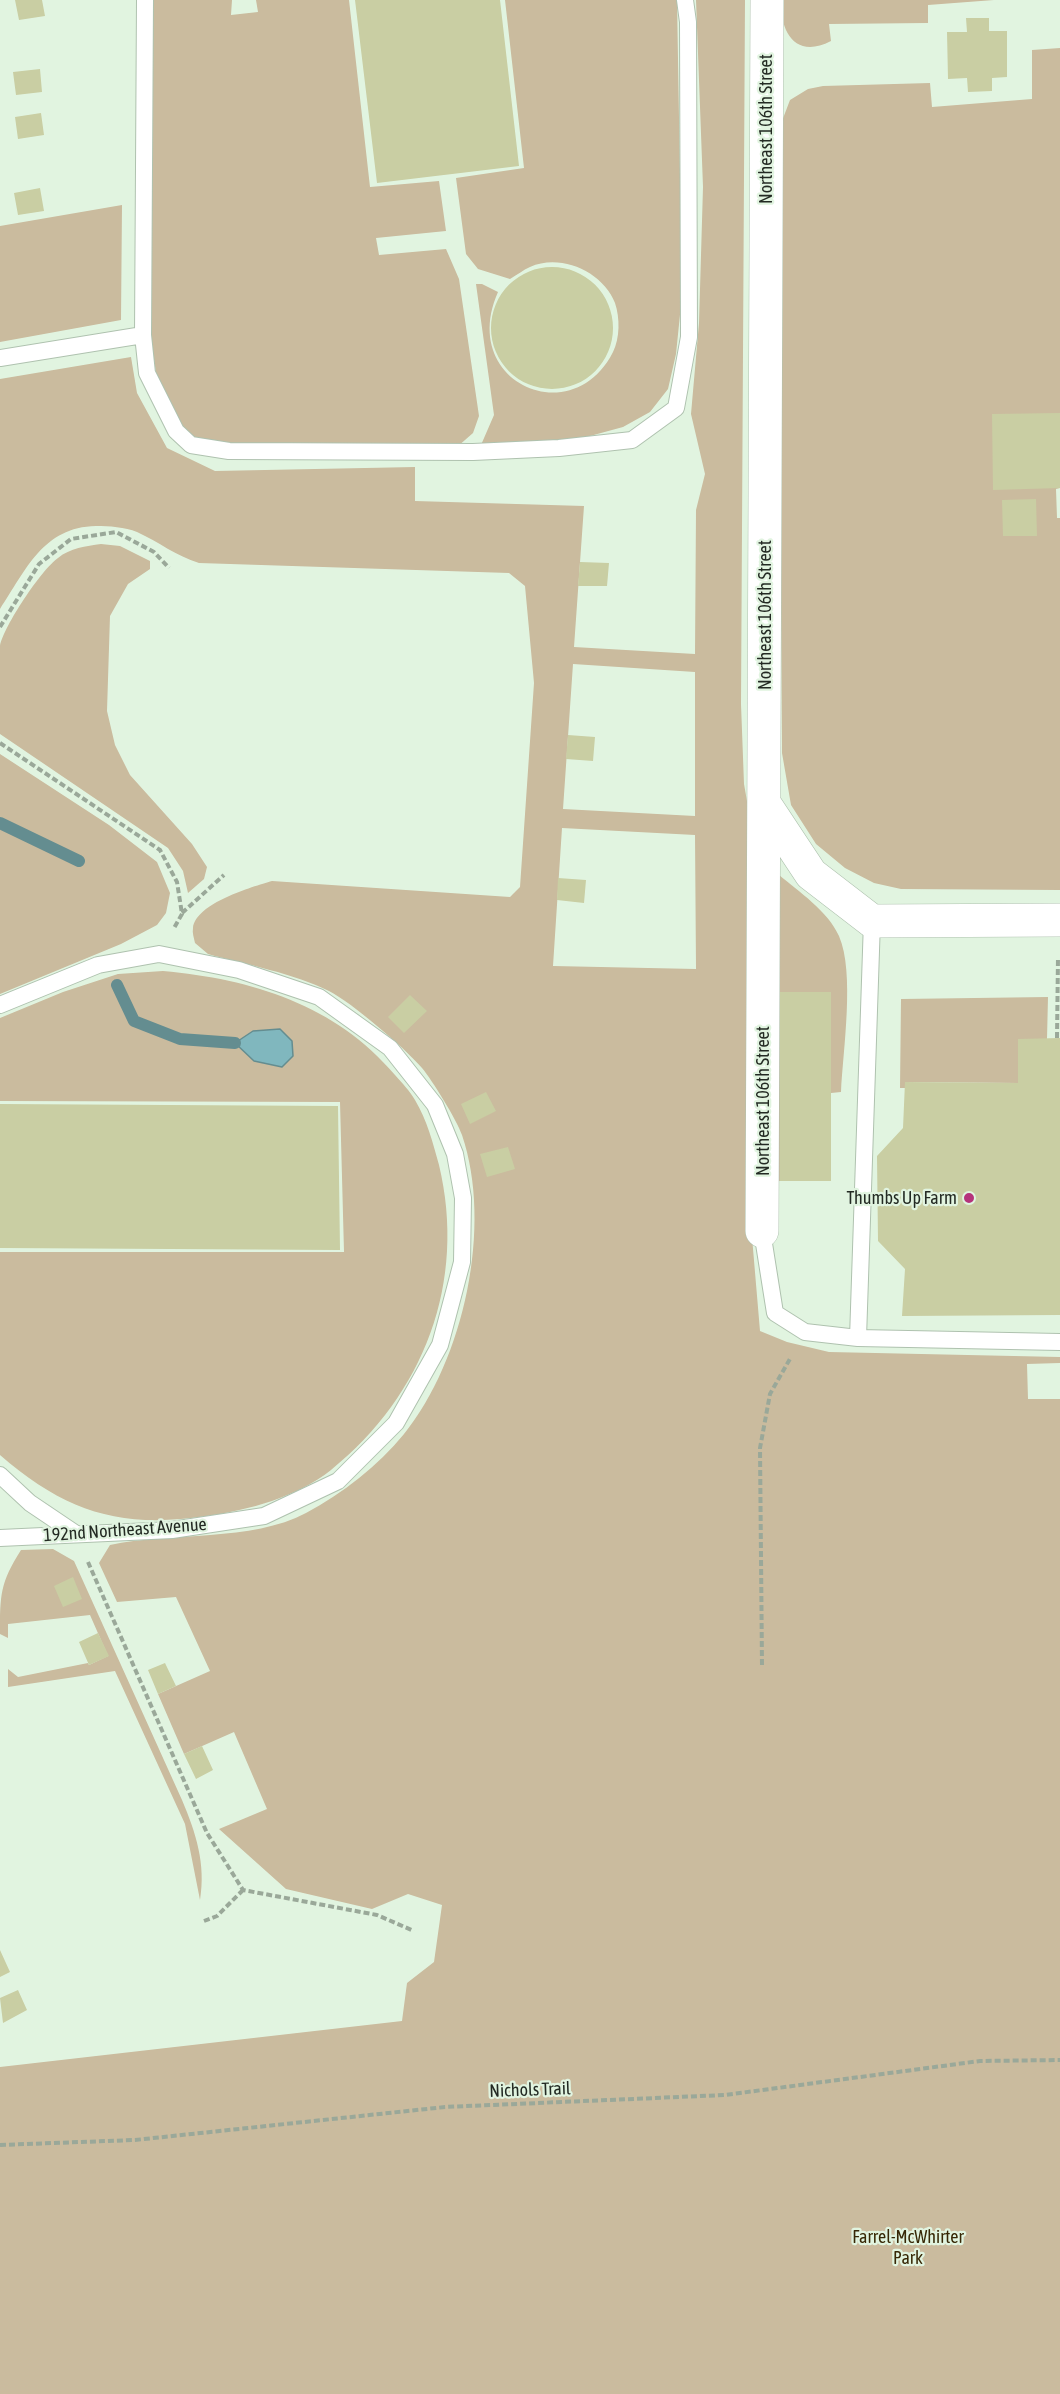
<!DOCTYPE html>
<html>
<head>
<meta charset="utf-8">
<style>
	body { margin:0 }
	canvas { display:block; background:#e1f4e0 }
</style>
</head>
<body>
<canvas width="1060" height="2394"></canvas>
<script>
const g = document.querySelector('canvas').getContext('2d');
g.lineJoin = 'round';
function paint(path, color) { g.fillStyle = color; g.fill(path, 'evenodd'); }
function trace(path, color, width, dash) { g.strokeStyle = color; g.lineWidth = width; g.lineCap = dash ? 'butt' : 'round'; g.setLineDash(dash || []); g.stroke(path); }
function write(font, color, halo, rows, align = 'center') {
  g.font = font + ' "Asap Condensed",sans-serif'; g.lineWidth = 4.5; g.setLineDash([]); g.textBaseline = 'middle'; g.strokeStyle = halo; g.fillStyle = color; for (const [text, x, y, turn = 0] of rows) {
    g.save(); g.translate(x, y); g.rotate((+turn || 0) * Math.PI / 180); g.textAlign = isNaN(turn) ? turn : align; if (halo) g.strokeText(text, 0, 0); g.fillText(text, 0, 0); g.restore();
  }
}
paint(new Path2D(`
	M 154,0 L 232,0 L 231,15 L 258,12 L 256,0 L 349,0 L 370,187 L 439,181 L 446,231 L 376,238 L 379,255 L 446,249 L 459,279 L 479,416 L 473,433 L 457,447 L 187,445 L 158,386 L 149,326 L 149,34 Z
	M 505,0 L 677,0 L 682,295 L 676,354 L 668,389 L 650,412 L 623,427 L 579,439 L 481,445 L 494,415 L 476,284 L 482,284 L 498,292 C 458,382 572,433 613,352 C 620,338 620,318 615,303 C 603,272 561,253 530,267 C 523,270 517,275 510,279 L 478,269 L 466,254 L 456,178 L 524,168 Z
	M 696,0 L 745,0 L 741,704 L 744,784 L 753,835 L 752,1237 L 760,1331 L 787,1342 L 829,1352 L 1060,1357 L 1060,1363 L 1027,1364 L 1028,1399 L 1060,1399 L 1060,2394 L 0,2394 L 0,2067 L 402,2021 L 407,1983 L 434,1962 L 442,1905 L 408,1894 L 372,1909 L 286,1889 L 219,1829 L 267,1809 L 234,1732 L 184,1754 L 158,1694 L 210,1671 L 176,1597 L 117,1602 L 99,1563 L 110,1545 C 170,1532 252,1542 306,1513 C 343,1493 378,1466 404,1434 C 464,1360 493,1226 462,1135 C 457,1120 432,1080 422,1068 C 405,1048 351,1002 329,991 C 296,974 244,964 208,954 L 195,943 C 194,938 192,933 193,928 C 196,903 252,887 272,881 L 510,897 L 520,887 L 534,683 L 525,586 L 509,573 L 199,563 C 176,556 159,542 137,532 C 125,527 109,526 96,526 C 43,527 26,570 0,609 L 0,379 L 131,357 L 137,393 L 167,448 L 215,471 L 415,467 L 415,501 L 584,506 L 574,647 L 695,654 L 696,510 L 705,474 L 691,414 L 699,323 L 703,187 ZM 573,664 L 695,672 L 695,816 L 563,809 ZM 562,828 L 695,835 L 696,969 L 553,966 Z
	M 781,0 L 994,0 L 928,5 L 928,23 L 829,24 L 831,41 C 796,59 780,33 781,0 Z
	M 1060,48 L 1060,488 L 1056,489 L 1057,518 L 1060,518 L 1060,890 L 901,889 L 874,883 L 845,868 L 816,844 L 791,805 L 782,753 L 779,234 L 782,121 L 790,100 L 808,89 L 823,86 L 930,83 L 932,107 L 1032,99 L 1032,50 Z
	M 122,205 L 121,320 L 0,342 L 0,226 Z
	M 101,544 L 120,546 L 150,561 L 150,569 L 128,584 L 110,616 L 107,711 L 115,745 L 130,775 L 192,844 L 207,867 L 204,879 L 188,893 L 183,871 L 168,848 L 0,734 C 0,711 0,666 0,646 C 4,626 41,570 58,558 C 70,548 86,546 101,544 Z
	M 0,754 L 109,825 L 157,862 L 170,893 L 166,913 L 157,925 L 121,944 L 0,994 Z
	M 778,874 C 799,892 828,911 839,936 C 855,973 843,1050 841,1092 L 831,1093 L 831,992 L 781,992 L 780,1181 L 769,1182 Z
	M 163,971 C 252,979 336,1005 395,1075 C 402,1083 410,1091 415,1100 C 427,1120 433,1143 439,1165 C 467,1282 424,1395 331,1470 C 297,1497 249,1510 207,1516 C 120,1529 66,1512 0,1455 L 0,1252 L 344,1252 L 340,1102 L 0,1101 L 0,1018 L 63,992 L 118,974 Z
	M 1048,997 L 1047,1039 L 1018,1039 L 1018,1083 L 905,1082 L 905,1088 L 900,1088 L 901,999 Z
	M 53,1549 L 74,1561 L 182,1800 C 196,1833 206,1864 200,1900 L 185,1824 L 115,1671 L 8,1687 L 8,1669 L 18,1677 L 88,1663 L 89,1665 L 108,1656 L 90,1615 L 8,1624 L 8,1638 L 0,1634 C 0,1595 0,1583 21,1550 Z`), '#cabb9e');
const water = new Path2D(`
	M 280,1029 L 292,1041 L 293,1056 L 282,1067 L 254,1061 L 235,1043 L 253,1031 Z`);
paint(water, '#80b7be');
trace(water, '#648d90', 1.5);
trace(new Path2D(`
	M 0,823 L 79,861
	M 117,985 L 134,1021 L 180,1039 L 235,1043`), '#648d90', 12);
paint(new Path2D(`
	M 15,0 L 42,0 L 45,16 L 19,20 Z
	M 355,0 L 500,0 L 519,166 L 377,183 Z
	M 966,18 L 989,18 L 989,31 L 1007,31 L 1007,77 L 992,78 L 992,91 L 968,92 L 967,78 L 948,79 L 947,32 L 967,32 Z
	M 40,69 L 42,92 L 16,95 L 13,72 Z
	M 41,113 L 44,135 L 18,139 L 15,117 Z
	M 40,188 L 44,211 L 18,215 L 14,193 Z
	M491 328a61 61 0 1 1 122 0a61 61 0 1 1-122 0Z
	M 1060,413 L 1060,488 L 993,490 L 992,414 Z
	M 1036,499 L 1037,536 L 1003,536 L 1002,500 Z
	M 580,562 L 609,563 L 607,586 L 578,586 Z
	M 568,735 L 595,737 L 593,761 L 566,759 Z
	M 558,878 L 586,880 L 584,903 L 557,900 Z
	M 780,992 L 831,992 L 831,1181 L 780,1181 Z
	M 410,995 L 427,1011 L 404,1033 L 388,1017 Z
	M 1060,1038 L 1060,1315 L 902,1316 L 905,1269 L 878,1241 L 877,1156 L 903,1128 L 905,1082 L 1018,1083 L 1018,1039 Z
	M 486,1092 L 496,1111 L 470,1124 L 461,1104 Z
	M 0,1104 L 338,1106 L 340,1250 L 0,1248 Z
	M 508,1147 L 515,1169 L 487,1177 L 480,1154 Z
	M 73,1577 L 82,1599 L 63,1607 L 54,1586 Z
	M 98,1633 L 109,1656 L 89,1665 L 79,1642 Z
	M 165,1663 L 176,1686 L 158,1694 L 148,1670 Z
	M 202,1746 L 213,1770 L 196,1779 L 184,1754 Z
	M 0,1950 L 10,1972 L 0,1977 Z
	M 18,1990 L 27,2010 L 3,2023 L 0,1998 Z`), '#c9cea3');
const service = new Path2D(`
	M 145,0 L 143,335 L 147,373 L 176,431 L 191,445 L 229,451 L 473,452 L 559,448 L 632,440 L 676,408 L 689,337 L 688,22 L 685,0
	M 0,358 L 143,335
	M 0,1005 L 98,965 L 159,954 L 239,970 L 319,997 L 390,1048 L 435,1105 L 455,1154 L 463,1198 L 462,1262 L 440,1345 L 396,1423 L 338,1481 L 264,1516 L 172,1530 L 0,1538
	M 762,1231 L 775,1313 L 805,1332 L 858,1338 L 1060,1342
	M 858,1338 L 872,921
	M 0,1475 L 30,1503 L 76,1534`);
const minor = new Path2D(`
	M 764,803 L 811,874 L 872,921 L 1060,920
	M 762,1231 L 767,0`);
trace(service, '#afc2af', 18);
trace(minor, '#afc2af', 34);
trace(new Path2D(`
	M 0,627 L 39,564 L 71,539 L 116,532 L 154,552 L 169,568
	M 0,743 L 160,850 L 177,882 L 182,914 L 174,928
	M 182,913 L 224,875
	M 1057,1038 L 1058,957
	M 88,1562 L 207,1833 L 243,1890 L 377,1915 L 414,1931
	M 762,1665 L 760,1448 L 770,1394 L 791,1357
	M 204,1921 L 217,1916 L 243,1890
	M 0,2145 L 135,2140 L 445,2107 L 725,2095 L 980,2061 L 1060,2060`), '#9aa899', 4, [6, 3]);
trace(service, '#fff', 16);
trace(minor, '#fff', 33);
for (const [x, y, r, color] of [
	[969,1198,6,"#b5337b"]
]) { const dot = new Path2D(); dot.arc(x, y, r, 0, 2 * Math.PI); g.fillStyle = color; g.fill(dot); trace(dot, '#e1f4e0', 2); }
write('18px', '#232a23', '#e1f4e0', [
	["Northeast 106th Street",766,129,-90],
	["Northeast 106th Street",765,615,-90],
	["Northeast 106th Street",763,1101,-90],
	["192nd Northeast Avenue",125,1530,-4],
	["Nichols Trail",530,2090,-2]
]);
write('18px', '#232a23', '#e1f4e0', [
	["Thumbs Up Farm",957,1198]
], 'right');
write('18px', '#372806', '#e1f4e0', [
	["Farrel-McWhirter",908,2237],
	["Park",908,2258]
]);
</script>
</body>
</html>
